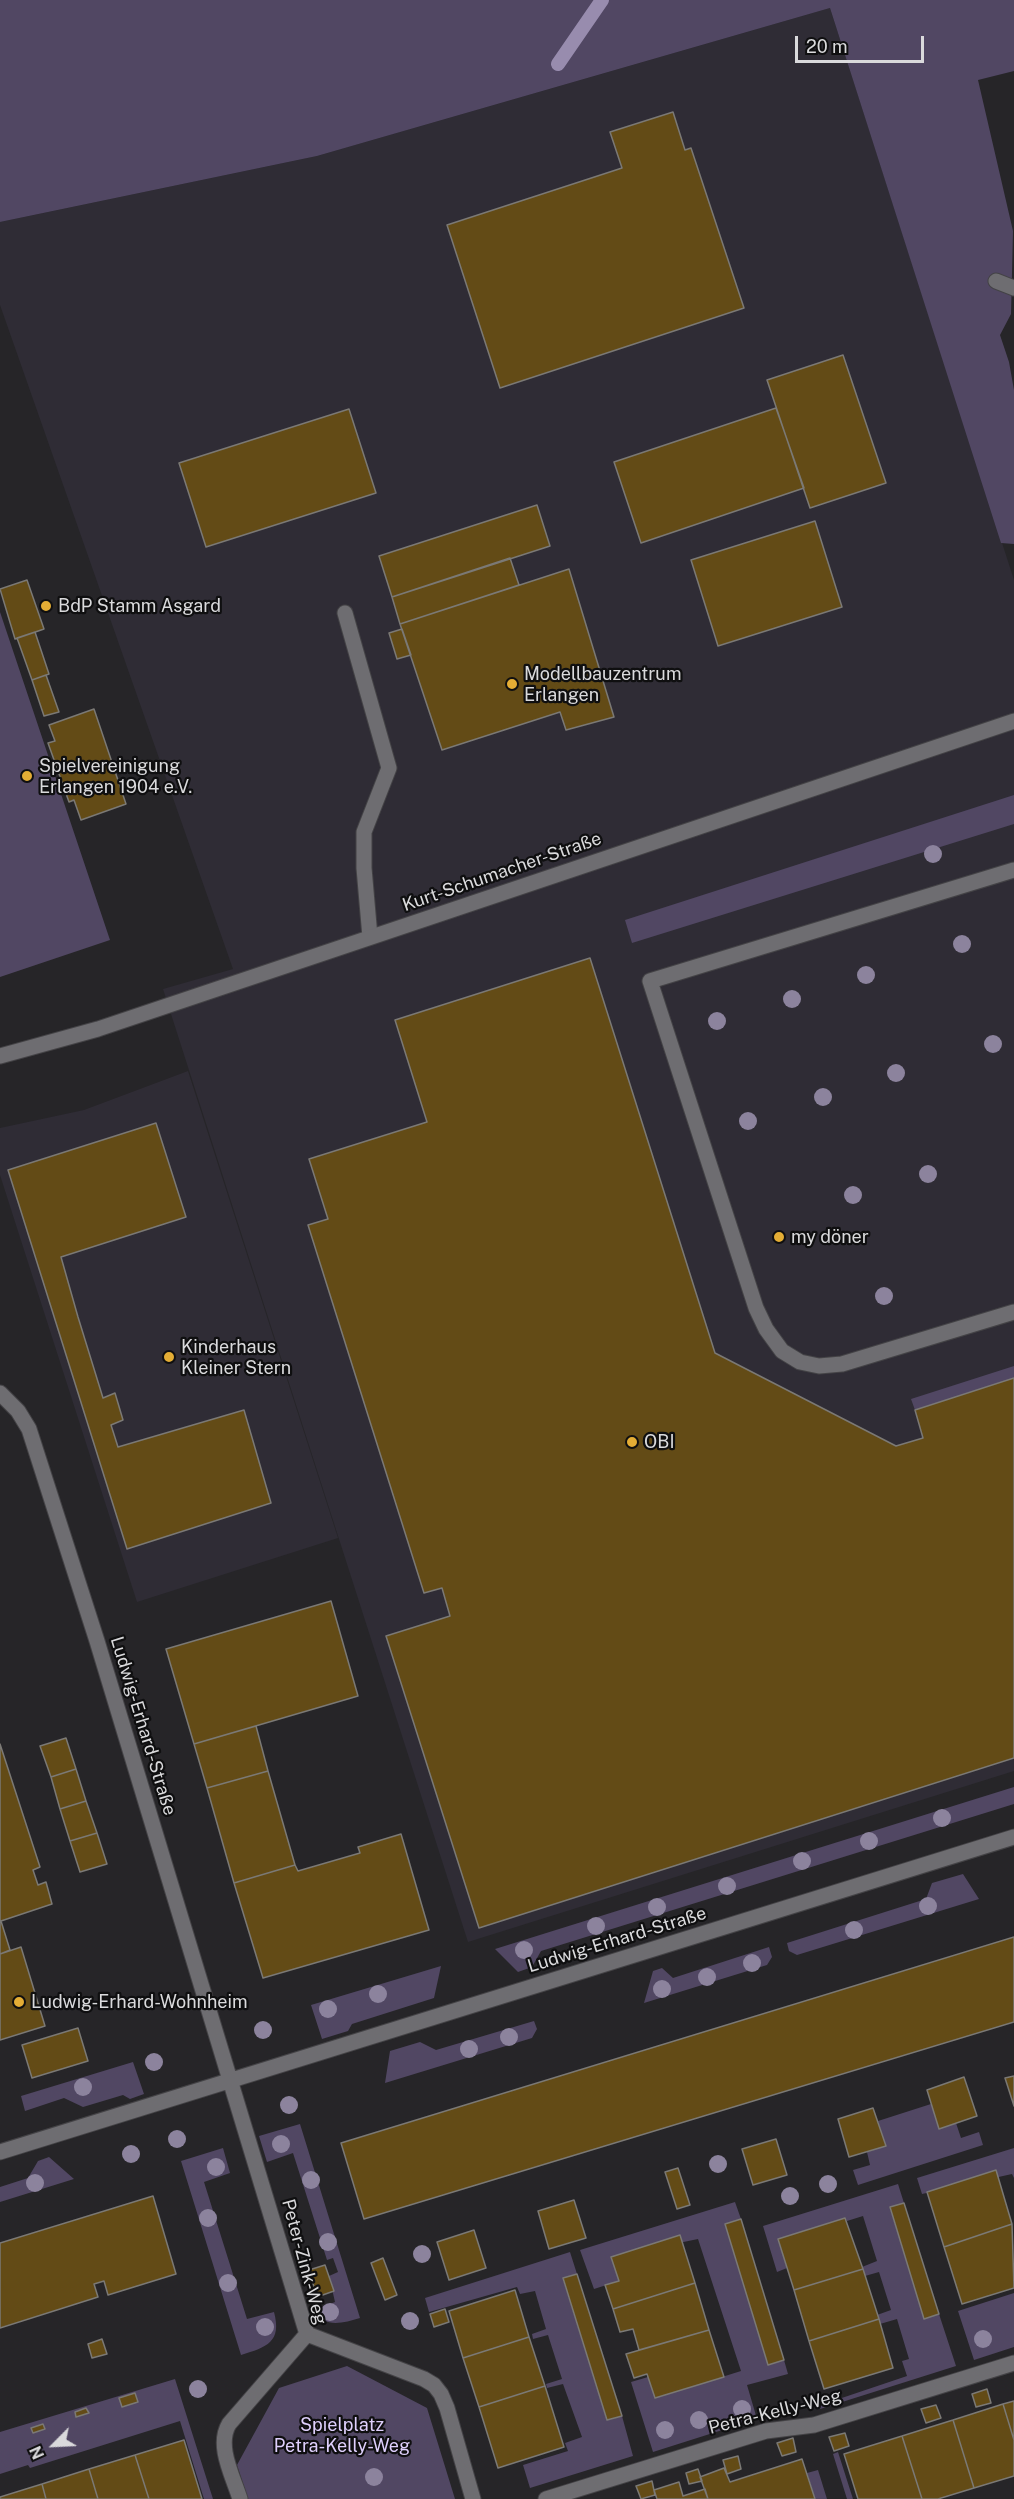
<!DOCTYPE html>
<html>
<head>
<meta charset="utf-8">
<style>
	body { margin:0 }
	#map { position:relative; width:1014px; height:2499px; overflow:hidden; background:#262528; font-family:"Public Sans",sans-serif }
	canvas { display:block }
	.north { position:absolute; left:24px; top:2415px; width:60px; height:60px; -webkit-text-stroke:4px #0f0f10; paint-order:stroke; rotate:246deg; font-size:16px; font-weight:700; line-height:24px; text-align:center; color:#dadadc }
	.north::after { content:''; display:block; margin:auto; width:21px; height:27px; background:#dadadc; clip-path:polygon(50% 0,100% 100%,50% 72%,0 100%) }
	.scale { position:absolute; left:795px; top:36px; width:129px; height:27px; box-sizing:border-box; border:3px solid #dadadc; border-top:0; padding-left:8px; font-size:18px; line-height:21px; white-space:nowrap; color:#dadadc; -webkit-text-stroke:4px #0f0f10; paint-order:stroke }
</style>
</head>
<body>
<div id="map">
<canvas width="1014" height="2499"></canvas>
<div class="north">N</div>
<div class="scale">20 m</div>
</div>
<script>
const g = document.querySelector('canvas').getContext('2d');
g.lineJoin = 'round';
function paint(path, color) { g.fillStyle = color; g.fill(path, 'evenodd'); }
function trace(path, color, width, dash) { g.strokeStyle = color; g.lineWidth = width; g.lineCap = dash ? 'butt' : 'round'; g.setLineDash(dash || []); g.stroke(path); }
function write(font, color, halo, rows, align = 'center') {
  g.font = font + ' "Public Sans",sans-serif'; g.lineWidth = 4.5; g.setLineDash([]); g.textBaseline = 'middle'; g.strokeStyle = halo; g.fillStyle = color; for (const [text, x, y, turn = 0] of rows) {
    g.save(); g.translate(x, y); g.rotate((+turn || 0) * Math.PI / 180); g.textAlign = isNaN(turn) ? turn : align; if (halo) g.strokeText(text, 0, 0); g.fillText(text, 0, 0); g.restore();
  }
}
paint(new Path2D(`
	M 830,8 L 1014,580 L 1014,1771 L 468,1942 L 163,989 L 233,969 L 0,305 L 0,222 L 317,156 Z
	M 188,1071 L 338,1538 L 137,1602 L 0,1175 L 0,1128 L 84,1110 Z`), '#2f2c35');
paint(new Path2D(`
	M 0,0 L 1014,0 L 1014,71 L 978,80 L 1013,231 L 1011,314 L 1000,335 L 1009,362 L 1014,390 L 1014,544 L 1001,543 L 830,8 L 317,156 L 0,222 Z
	M 0,612 L 110,940 L 0,977 Z
	M 1014,795 L 1014,824 L 632,943 L 625,920 Z
	M 1014,1366 L 1014,1379 L 915,1410 L 911,1399 Z
	M 1014,1787 L 1014,1804 L 541,1951 L 532,1967 L 518,1972 L 495,1949 Z
	M 963,1874 L 979,1899 L 797,1955 L 789,1951 L 787,1943 L 926,1899 L 932,1883 Z
	M 769,1947 L 772,1957 L 767,1965 L 644,2003 L 653,1971 L 662,1968 L 673,1978 Z
	M 441,1966 L 434,1998 L 352,2024 L 348,2031 L 322,2039 L 311,2005 Z
	M 534,2021 L 537,2029 L 532,2038 L 385,2083 L 390,2051 L 420,2042 L 436,2050 Z
	M 133,2062 L 144,2094 L 130,2099 L 123,2095 L 83,2107 L 64,2098 L 25,2111 L 21,2096 Z
	M 931,2104 L 956,2123 L 961,2138 L 979,2132 L 983,2145 L 858,2185 L 853,2170 L 870,2165 L 867,2152 L 885,2146 L 878,2121 Z
	M 300,2124 L 360,2318 C 343,2323 324,2329 314,2310 L 335,2302 L 329,2276 L 338,2272 L 333,2258 L 327,2260 L 293,2153 L 267,2162 L 259,2136 Z
	M 223,2148 L 230,2173 L 204,2182 L 247,2319 L 274,2312 C 282,2342 267,2347 241,2355 L 181,2161 Z
	M 1014,2148 L 1014,2178 L 1012,2174 L 922,2194 L 917,2178 Z
	M 49,2157 L 74,2179 L 0,2202 L 0,2187 L 28,2178 L 38,2161 Z
	M 898,2184 L 904,2203 L 890,2208 L 924,2318 L 939,2314 L 956,2366 L 820,2409 L 818,2406 L 907,2376 L 902,2361 L 909,2359 L 897,2319 L 880,2324 L 877,2315 L 891,2310 L 879,2272 L 865,2276 L 862,2267 L 877,2261 L 863,2216 L 847,2221 L 845,2218 L 778,2239 L 787,2268 L 777,2272 L 763,2226 Z
	M 735,2202 L 741,2219 L 725,2224 L 768,2364 L 784,2360 L 788,2374 L 747,2385 L 757,2419 L 653,2452 L 631,2382 L 648,2377 L 655,2398 L 741,2371 L 698,2239 L 611,2257 L 619,2281 L 594,2289 L 580,2250 Z
	M 570,2252 L 577,2274 L 563,2279 L 607,2420 L 622,2416 L 633,2456 L 530,2488 L 523,2465 L 568,2451 L 565,2443 L 582,2437 L 563,2384 L 547,2388 L 546,2384 L 562,2379 L 548,2335 L 533,2339 L 532,2334 L 546,2329 L 535,2291 L 520,2294 L 517,2287 L 429,2312 L 425,2298 Z
	M 1014,2293 L 1014,2347 L 974,2360 L 958,2311 Z
	M 347,2366 L 427,2408 L 455,2499 L 248,2499 L 237,2465 L 279,2388 Z
	M 175,2379 L 213,2499 L 204,2499 L 180,2421 L 30,2468 L 28,2465 L 0,2474 L 0,2432 Z
	M 838,2452 L 853,2499 L 847,2499 L 833,2454 Z
	M 818,2470 L 827,2499 L 815,2499 L 807,2473 Z`), '#514763');
trace(new Path2D(`
	M 558,64 L 602,0`), '#988cae', 14);
const building = new Path2D(`
	M 673,112 L 685,150 L 691,148 L 744,308 L 500,388 L 447,225 L 622,168 L 610,132 Z
	M 843,355 L 886,483 L 810,508 L 767,380 Z
	M 776,408 L 804,488 L 641,543 L 614,462 Z
	M 349,409 L 376,493 L 206,547 L 179,463 Z
	M 537,505 L 550,546 L 392,597 L 379,556 Z
	M 815,521 L 842,607 L 718,646 L 691,560 Z
	M 510,558 L 519,585 L 400,624 L 392,597 Z
	M 569,569 L 614,717 L 566,730 L 560,712 L 442,750 L 400,624 Z
	M 27,580 L 44,629 L 15,639 L 0,589 Z
	M 402,629 L 411,655 L 397,659 L 389,633 Z
	M 35,632 L 49,674 L 32,680 L 17,638 Z
	M 46,675 L 59,712 L 44,716 L 32,680 Z
	M 94,709 L 126,804 L 81,820 L 74,800 L 69,802 L 48,743 L 55,741 L 49,725 Z
	M 590,958 L 715,1353 L 896,1446 L 923,1438 L 915,1410 L 1014,1378 L 1014,1758 L 479,1928 L 386,1636 L 450,1616 L 442,1588 L 424,1593 L 308,1225 L 328,1219 L 309,1159 L 427,1122 L 395,1020 Z
	M 156,1123 L 186,1217 L 61,1257 L 78,1317 L 103,1398 L 115,1393 L 123,1420 L 111,1425 L 118,1447 L 244,1410 L 271,1503 L 127,1549 L 8,1170 Z
	M 331,1601 L 358,1696 L 194,1744 L 166,1649 Z
	M 256,1726 L 268,1771 L 207,1788 L 194,1744 Z
	M 66,1738 L 76,1769 L 51,1777 L 40,1746 Z
	M 0,1744 L 40,1867 L 33,1870 L 38,1885 L 46,1882 L 52,1904 L 1,1921 L 10,1950 L 0,1954 Z
	M 76,1769 L 86,1801 L 60,1809 L 51,1777 Z
	M 268,1771 L 295,1865 L 234,1883 L 207,1788 Z
	M 86,1801 L 97,1833 L 70,1841 L 60,1809 Z
	M 97,1833 L 107,1864 L 80,1872 L 70,1841 Z
	M 401,1834 L 429,1930 L 263,1978 L 234,1883 L 295,1865 L 298,1871 L 360,1853 L 358,1847 Z
	M 1014,1937 L 1014,2022 L 364,2219 L 341,2143 Z
	M 21,1947 L 45,2026 L 0,2040 L 0,1954 Z
	M 78,2028 L 88,2061 L 32,2078 L 22,2045 Z
	M 1014,2076 L 1014,2106 L 1005,2078 Z
	M 964,2077 L 977,2116 L 939,2129 L 927,2090 Z
	M 873,2108 L 886,2146 L 849,2157 L 838,2119 Z
	M 776,2139 L 787,2175 L 753,2185 L 742,2149 Z
	M 678,2168 L 690,2205 L 677,2209 L 665,2172 Z
	M 996,2170 L 1012,2224 L 944,2247 L 927,2192 Z
	M 153,2196 L 176,2274 L 108,2295 L 104,2281 L 94,2284 L 98,2297 L 0,2328 L 0,2243 Z
	M 574,2200 L 586,2238 L 549,2249 L 538,2211 Z
	M 904,2203 L 939,2314 L 924,2319 L 890,2207 Z
	M 845,2218 L 863,2269 L 794,2290 L 778,2239 Z
	M 741,2219 L 784,2360 L 768,2365 L 725,2224 Z
	M 1012,2224 L 1014,2288 L 962,2304 L 944,2247 Z
	M 474,2230 L 486,2268 L 449,2280 L 437,2242 Z
	M 680,2235 L 695,2283 L 613,2309 L 605,2285 L 619,2281 L 611,2257 Z
	M 383,2258 L 397,2295 L 385,2300 L 371,2263 Z
	M 325,2265 L 334,2291 L 317,2297 L 309,2270 Z
	M 863,2269 L 879,2319 L 809,2341 L 794,2290 Z
	M 577,2274 L 622,2416 L 607,2420 L 563,2278 Z
	M 695,2283 L 709,2330 L 639,2350 L 633,2329 L 620,2332 L 613,2309 Z
	M 515,2290 L 529,2337 L 463,2358 L 449,2311 Z
	M 445,2309 L 449,2322 L 434,2327 L 430,2314 Z
	M 879,2319 L 893,2368 L 824,2389 L 809,2341 Z
	M 709,2330 L 724,2377 L 655,2398 L 647,2374 L 634,2378 L 626,2354 Z
	M 529,2337 L 545,2386 L 479,2407 L 463,2358 Z
	M 102,2339 L 107,2354 L 92,2358 L 88,2344 Z
	M 545,2386 L 564,2447 L 498,2468 L 479,2407 Z
	M 987,2389 L 991,2403 L 976,2407 L 972,2394 Z
	M 135,2393 L 138,2402 L 122,2407 L 119,2398 Z
	M 1014,2401 L 1014,2440 L 1003,2404 Z
	M 1003,2404 L 1014,2440 L 1014,2476 L 974,2488 L 953,2420 Z
	M 936,2405 L 941,2418 L 926,2423 L 921,2409 Z
	M 86,2408 L 89,2413 L 76,2417 L 75,2412 Z
	M 953,2420 L 974,2488 L 938,2499 L 922,2499 L 902,2436 Z
	M 43,2424 L 45,2429 L 33,2433 L 31,2428 Z
	M 845,2433 L 849,2446 L 834,2451 L 829,2437 Z
	M 902,2436 L 922,2499 L 858,2499 L 844,2454 Z
	M 793,2438 L 796,2452 L 782,2456 L 777,2443 Z
	M 184,2440 L 202,2499 L 149,2499 L 135,2455 Z
	M 135,2455 L 149,2499 L 98,2499 L 89,2469 Z
	M 738,2456 L 741,2469 L 727,2474 L 723,2460 Z
	M 802,2459 L 815,2499 L 708,2499 L 700,2477 L 724,2468 L 730,2482 Z
	M 89,2469 L 98,2499 L 46,2499 L 42,2484 Z
	M 698,2469 L 702,2481 L 689,2484 L 686,2473 Z
	M 652,2481 L 655,2495 L 641,2499 L 636,2486 Z
	M 679,2482 L 683,2496 L 705,2489 L 708,2499 L 657,2499 L 654,2490 Z
	M 42,2484 L 46,2499 L 0,2499 L 0,2497 Z`);
paint(building, '#634b16');
trace(building, '#7b7975', 1.5);
const lane = new Path2D(`
	M 996,281 L 1014,288
	M 345,613 L 389,768 L 364,832 L 364,868 L 370,937
	M 1014,870 L 650,981 L 756,1308 L 766,1329 L 782,1351 L 800,1362 L 819,1366 L 842,1364 L 1014,1312`);
const street = new Path2D(`
	M 0,1393 L 18,1411 L 29,1429 L 97,1641 L 307,2334 L 229,2424 C 216,2446 233,2476 240,2499
	M 0,2152 L 1014,1837
	M 307,2334 L 424,2379 L 434,2385 L 441,2394 L 447,2408 L 473,2499
	M 546,2499 L 766,2431 L 814,2425 L 1014,2363`);
const secondary = new Path2D(`
	M 0,1056 L 98,1029 L 1014,721`);
trace(lane, '#444346', 17);
trace(street, '#444346', 17);
trace(secondary, '#444346', 17);
trace(lane, '#6e6d71', 15);
trace(street, '#6e6d71', 15);
trace(secondary, '#6e6d71', 15);
g.fillStyle = '#8c839d';
for (const [x, y] of [
	[933,854],
	[962,944],
	[866,975],
	[792,999],
	[717,1021],
	[993,1044],
	[896,1073],
	[823,1097],
	[748,1121],
	[928,1174],
	[853,1195],
	[884,1296],
	[942,1818],
	[869,1841],
	[802,1861],
	[727,1886],
	[928,1906],
	[657,1907],
	[596,1926],
	[854,1930],
	[524,1950],
	[752,1963],
	[707,1977],
	[662,1989],
	[378,1994],
	[328,2009],
	[263,2030],
	[509,2037],
	[469,2049],
	[154,2062],
	[83,2087],
	[289,2105],
	[177,2139],
	[281,2144],
	[131,2154],
	[718,2164],
	[216,2167],
	[311,2180],
	[35,2183],
	[828,2184],
	[790,2196],
	[208,2218],
	[328,2242],
	[422,2254],
	[228,2283],
	[330,2312],
	[410,2321],
	[265,2327],
	[983,2339],
	[198,2389],
	[742,2409],
	[699,2420],
	[665,2430],
	[374,2477]
]) { g.beginPath(); g.arc(x, y, 9, 0, 2 * Math.PI); g.fill(); }
for (const [x, y, r, color] of [
	[46,606,6,"#e4ad35"],
	[512,684,6,"#e4ad35"],
	[27,776,6,"#e4ad35"],
	[779,1237,6,"#e4ad35"],
	[169,1357,6,"#e4ad35"],
	[632,1442,6,"#e4ad35"],
	[19,2002,6,"#e4ad35"]
]) { const dot = new Path2D(); dot.arc(x, y, r, 0, 2 * Math.PI); g.fillStyle = color; g.fill(dot); trace(dot, '#0f0f10', 2); }
write('18px', '#dadadc', '#0f0f10', [
	["BdP Stamm Asgard",58,606],
	["Modellbauzentrum",524,674],
	["Erlangen",524,695],
	["Spielvereinigung",39,766],
	["Erlangen 1904 e.V.",39,787],
	["my döner",791,1237],
	["Kinderhaus",181,1347],
	["Kleiner Stern",181,1368],
	["OBI",644,1442],
	["Ludwig-Erhard-Wohnheim",31,2002]
], 'left');
write('18px', '#dadadc', '#0f0f10', [
	["Kurt-Schumacher-Straße",502,872,-19],
	["Ludwig-Erhard-Straße",143,1726,73],
	["Ludwig-Erhard-Straße",617,1940,-17],
	["Peter-Zink-Weg",304,2262,75],
	["Petra-Kelly-Weg",775,2412,-14]
]);
write('18px', '#dfd0fd', '#0f0f10', [
	["Spielplatz",342,2425],
	["Petra-Kelly-Weg",342,2446]
]);
</script>
</body>
</html>
